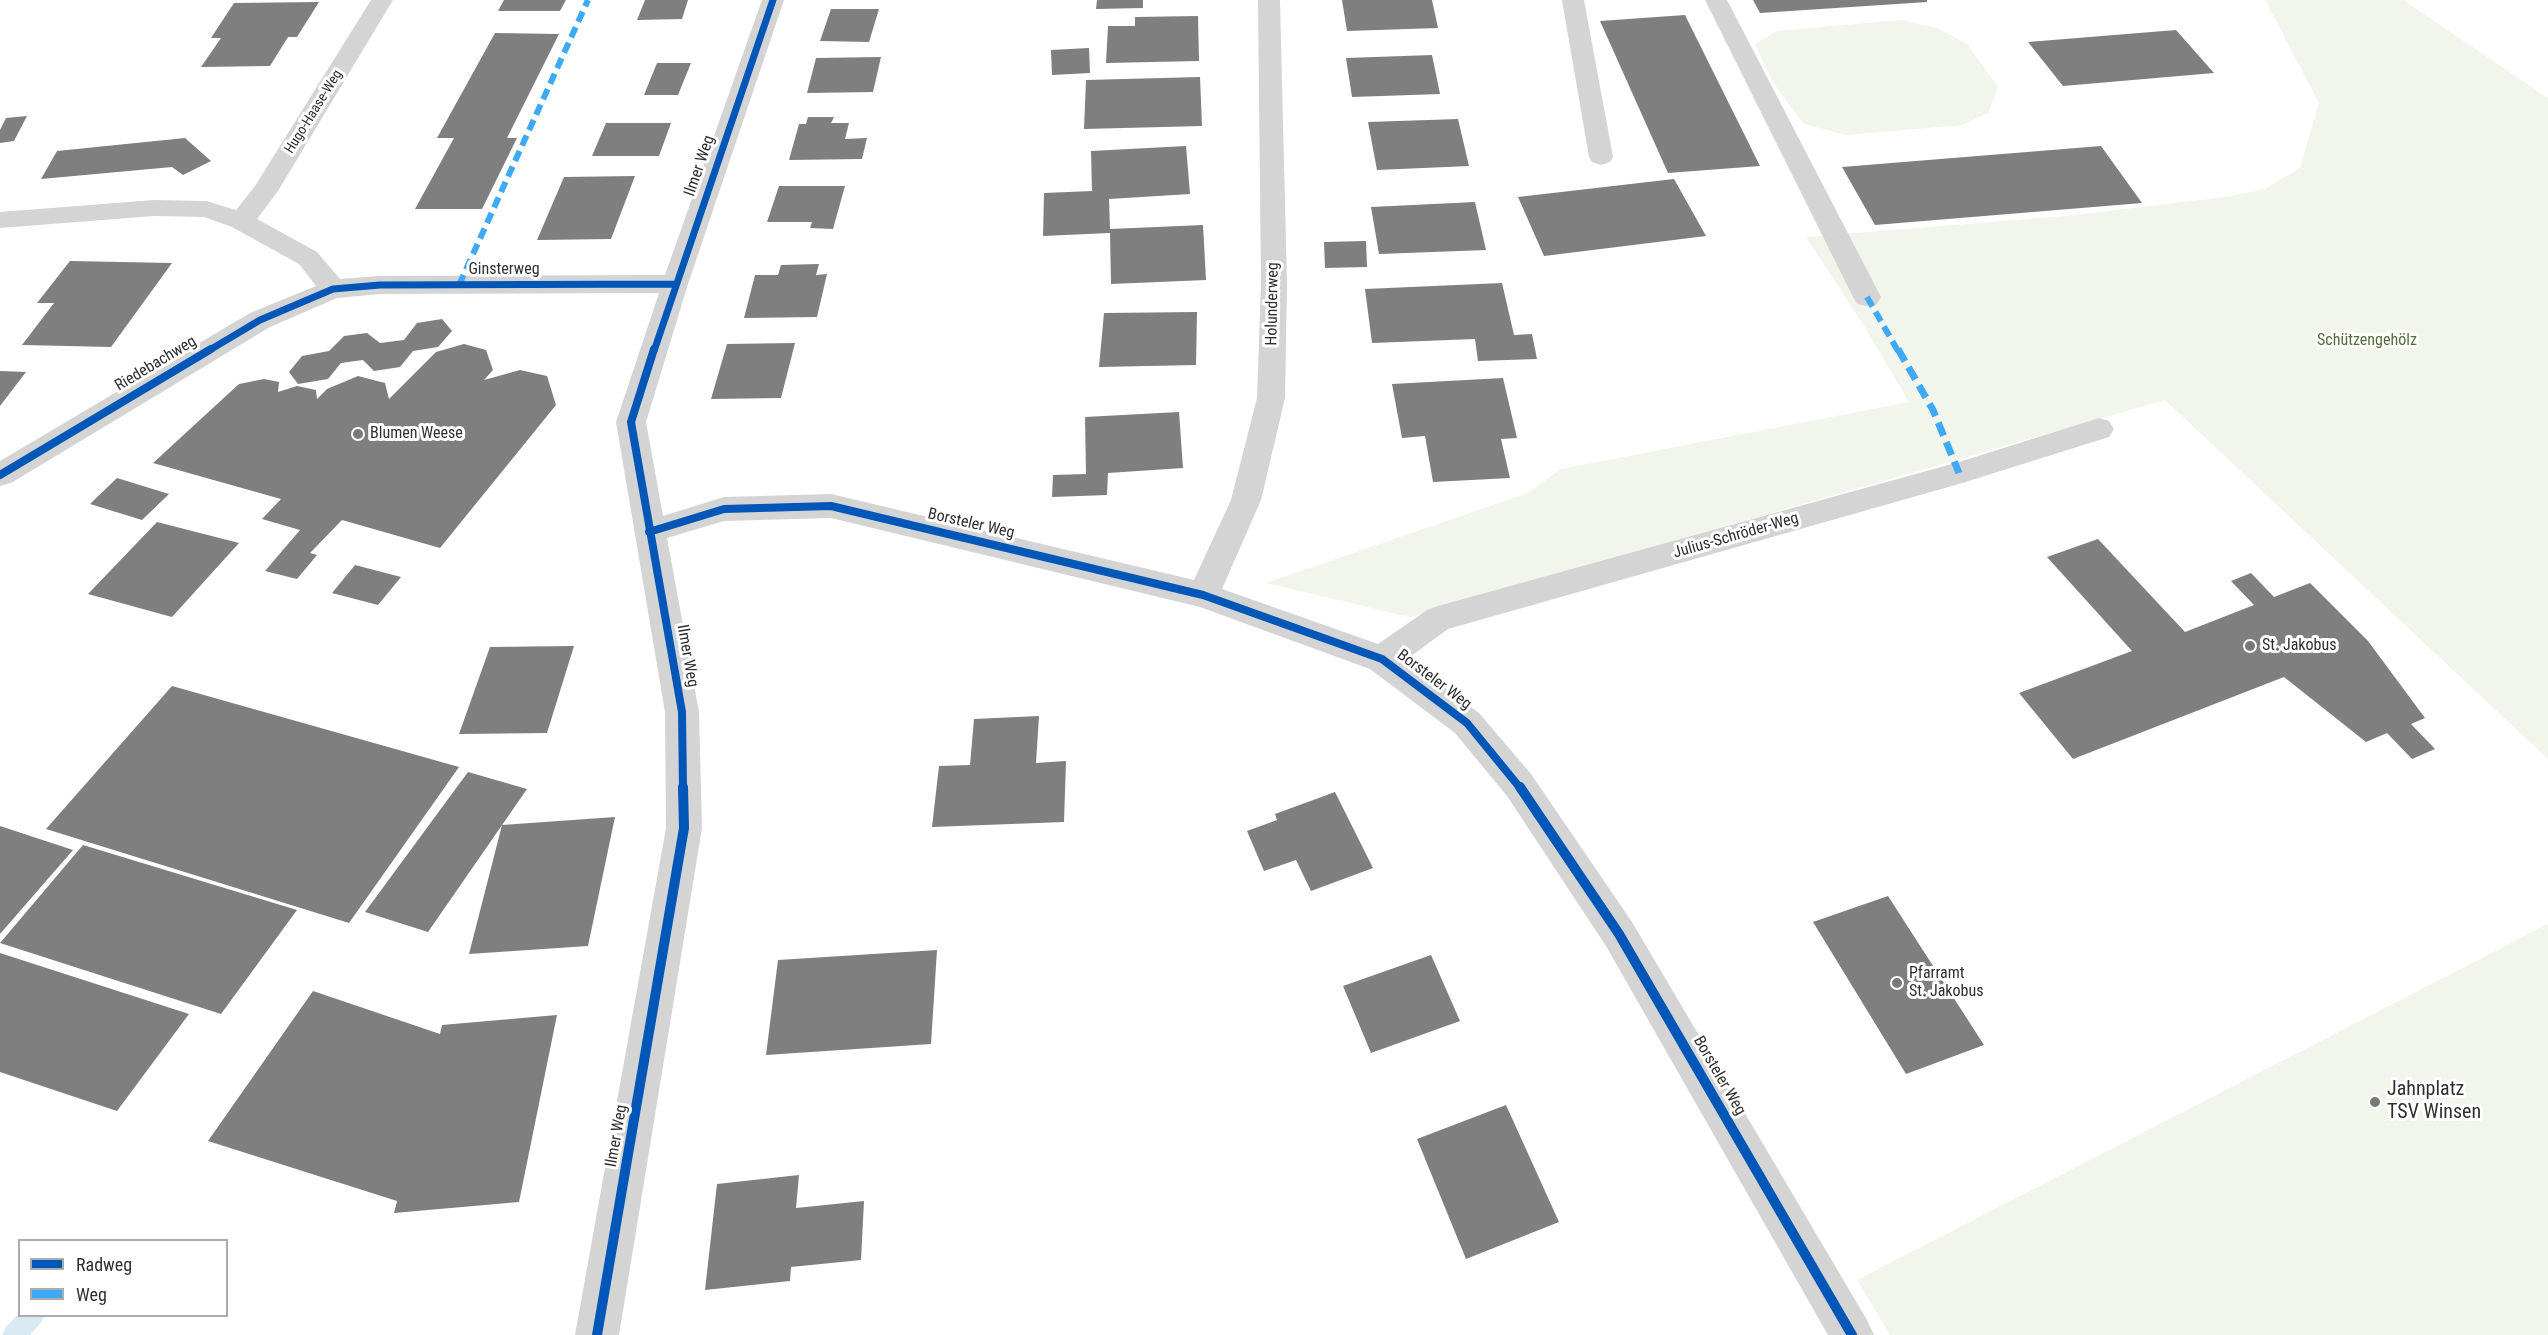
<!DOCTYPE html>
<html>
<head>
<meta charset="utf-8">
<style>
	body { margin:0 }
	#map { position:relative; width:2548px; height:1335px; overflow:hidden; background:#fff; font-family:"Roboto Condensed",sans-serif }
	canvas { display:block }
	.legend { position:absolute; left:18px; top:1239px; width:210px; height:78px; box-sizing:border-box; background:#fff; border:2px solid #acacac; margin:0; padding:8px 10px; list-style:none; font-size:18px; color:#2f2f2f }
	.legend li { display:flex; align-items:center; gap:12px; height:30px }
	.legend b { width:30px; border:2px solid #acacac }
</style>
</head>
<body>
<div id="map">
<canvas width="2548" height="1335"></canvas>
<ul class="legend">
<li><b style="height:8px;background:#0057b8"></b>Radweg</li>
<li><b style="height:8px;background:#3fa9f5"></b>Weg</li>
</ul>
</div>
<script>
const g = document.querySelector('canvas').getContext('2d');
g.lineJoin = 'round';
function paint(path, color) { g.fillStyle = color; g.fill(path, 'evenodd'); }
function trace(path, color, width, dash) { g.strokeStyle = color; g.lineWidth = width; g.lineCap = dash ? 'butt' : 'round'; g.setLineDash(dash || []); g.stroke(path); }
function write(font, color, halo, rows, align = 'center') {
  g.font = font + ' "Roboto Condensed",sans-serif'; g.lineWidth = 6; g.setLineDash([]); g.textBaseline = 'middle'; g.strokeStyle = halo; g.fillStyle = color; for (const [text, x, y, turn = 0] of rows) {
    g.save(); g.translate(x, y); g.rotate((+turn || 0) * Math.PI / 180); g.textAlign = isNaN(turn) ? turn : align; if (halo) g.strokeText(text, 0, 0); g.fillText(text, 0, 0); g.restore();
  }
}
paint(new Path2D(`
	M 2265,0 L 2403,0 L 2548,98 L 2548,759 L 2165,400 L 1410,617 L 1266,583 L 1528,493 L 1561,469 L 1909,402 L 1864,326 L 1806,237 L 2066,216 L 2225,197 L 2265,189 L 2300,168 L 2319,103 Z
	M 1901,20 L 1937,28 L 1967,44 L 1998,87 L 1988,113 L 1962,125 L 1846,135 L 1804,124 L 1772,81 L 1755,44 L 1777,31 Z
	M 2548,924 L 2548,1335 L 1890,1335 L 1857,1280 Z`), '#f1f5ec');
paint(new Path2D(`
	M 20,1312 L 20,1316 L 44,1316 L 40,1324 L 30,1335 L 2,1335 L 6,1327 Z`), '#d8e9f2');
paint(new Path2D(`
	M 504,0 L 566,0 L 560,11 L 498,11 Z
	M 645,0 L 688,0 L 682,19 L 637,20 Z
	M 1097,0 L 1143,0 L 1143,8 L 1096,9 Z
	M 1342,0 L 1432,0 L 1438,28 L 1347,31 Z
	M 1753,0 L 1927,0 L 1927,2 L 1760,13 Z
	M 319,2 L 297,37 L 288,37 L 270,66 L 201,67 L 221,38 L 211,38 L 234,3 Z
	M 831,9 L 879,9 L 869,42 L 820,41 Z
	M 1685,15 L 1760,166 L 1668,173 L 1600,21 Z
	M 1198,16 L 1199,61 L 1106,63 L 1108,26 L 1135,26 L 1135,17 Z
	M 2176,30 L 2214,73 L 2063,86 L 2028,42 Z
	M 495,33 L 559,34 L 507,138 L 517,138 L 482,209 L 415,209 L 454,138 L 437,138 Z
	M 1089,48 L 1090,73 L 1052,75 L 1051,50 Z
	M 1432,55 L 1440,94 L 1352,97 L 1346,58 Z
	M 881,57 L 873,92 L 807,93 L 816,58 Z
	M 657,63 L 691,63 L 678,95 L 644,95 Z
	M 1200,77 L 1202,126 L 1084,129 L 1086,80 Z
	M 27,116 L 14,141 L 0,143 L 0,130 L 6,118 Z
	M 808,117 L 834,117 L 831,123 L 849,123 L 845,139 L 867,138 L 862,159 L 789,160 L 799,124 L 806,124 Z
	M 1458,119 L 1469,166 L 1377,170 L 1368,122 Z
	M 606,123 L 671,123 L 659,156 L 592,156 Z
	M 185,138 L 211,161 L 183,175 L 172,167 L 41,179 L 57,151 Z
	M 1186,146 L 1190,194 L 1109,199 L 1110,229 L 1203,225 L 1206,280 L 1111,284 L 1110,233 L 1043,236 L 1044,193 L 1092,191 L 1091,151 Z
	M 2101,146 L 2142,203 L 1875,225 L 1842,167 Z
	M 635,176 L 611,239 L 537,240 L 564,177 Z
	M 1674,179 L 1706,236 L 1544,256 L 1518,197 Z
	M 779,186 L 845,186 L 833,229 L 810,228 L 812,222 L 767,222 Z
	M 1475,202 L 1486,250 L 1379,254 L 1371,207 Z
	M 1366,241 L 1367,267 L 1325,268 L 1324,242 Z
	M 70,261 L 172,263 L 111,347 L 22,345 L 54,303 L 37,303 Z
	M 819,264 L 816,275 L 827,274 L 817,317 L 744,318 L 755,275 L 778,275 L 781,265 Z
	M 1502,283 L 1514,335 L 1532,334 L 1537,359 L 1478,361 L 1475,339 L 1372,343 L 1365,289 Z
	M 1197,312 L 1196,365 L 1099,367 L 1104,313 Z
	M 442,319 L 452,331 L 438,347 L 413,351 L 400,367 L 374,371 L 363,360 L 341,363 L 328,379 L 298,384 L 289,372 L 302,356 L 329,351 L 344,336 L 367,333 L 380,343 L 404,340 L 417,323 Z
	M 795,343 L 781,398 L 711,399 L 727,344 Z
	M 464,344 L 486,350 L 493,370 L 484,380 L 520,370 L 547,376 L 556,405 L 440,548 L 342,520 L 310,553 L 317,555 L 297,579 L 265,571 L 300,530 L 262,519 L 281,499 L 153,463 L 239,384 L 264,379 L 279,382 L 278,392 L 297,386 L 316,390 L 317,399 L 327,389 L 358,376 L 385,383 L 389,399 L 436,352 Z
	M 0,371 L 26,372 L 0,406 Z
	M 1503,378 L 1517,438 L 1501,439 L 1510,478 L 1433,482 L 1425,436 L 1402,438 L 1392,384 Z
	M 1179,412 L 1183,468 L 1108,473 L 1107,495 L 1052,497 L 1053,475 L 1086,474 L 1085,417 Z
	M 117,478 L 169,494 L 142,520 L 90,504 Z
	M 157,522 L 239,543 L 172,617 L 88,594 Z
	M 2098,539 L 2185,632 L 2254,605 L 2231,581 L 2251,573 L 2274,597 L 2310,583 L 2368,641 L 2425,718 L 2411,724 L 2435,749 L 2412,759 L 2387,733 L 2366,742 L 2284,677 L 2073,759 L 2019,693 L 2132,651 L 2047,557 Z
	M 355,565 L 401,577 L 378,605 L 332,593 Z
	M 574,646 L 547,733 L 459,734 L 490,647 Z
	M 172,686 L 459,767 L 349,923 L 46,829 Z
	M 1039,716 L 1036,763 L 1066,761 L 1064,822 L 932,827 L 939,766 L 970,765 L 974,719 Z
	M 468,772 L 527,789 L 428,932 L 365,912 Z
	M 1335,792 L 1373,868 L 1311,891 L 1296,860 L 1264,871 L 1247,831 L 1277,820 L 1275,814 Z
	M 615,817 L 588,946 L 469,954 L 502,825 Z
	M 0,826 L 73,850 L 0,934 Z
	M 83,845 L 297,910 L 221,1014 L 0,943 Z
	M 1888,896 L 1984,1045 L 1906,1074 L 1813,922 Z
	M 937,950 L 931,1044 L 766,1055 L 778,960 Z
	M 0,953 L 189,1014 L 117,1111 L 0,1072 Z
	M 1431,955 L 1460,1021 L 1371,1053 L 1343,986 Z
	M 313,991 L 440,1034 L 442,1025 L 557,1015 L 519,1202 L 394,1213 L 397,1201 L 208,1141 Z
	M 1506,1105 L 1559,1222 L 1466,1259 L 1417,1139 Z
	M 799,1175 L 796,1208 L 864,1201 L 861,1260 L 791,1267 L 790,1281 L 705,1290 L 717,1184 Z`), '#7f7f7f');
paint(new Path2D(`
	M 1562,0 L 1584,0 L 1613,157 L 1610,162 L 1601,165 L 1592,162 L 1589,157 Z
	M 1705,0 L 1727,0 L 1881,297 L 1877,304 L 1867,306 L 1857,304 L 1853,297 Z`), '#d4d4d4');
paint(new Path2D(`
	M 371,0 L 393,0 L 278,191 L 257,219 L 317,252 L 340,279 L 380,276 L 665,275 L 762,0 L 784,0 L 688,284 L 646,422 L 663,516 L 724,497 L 831,494 L 1194,580 L 1231,500 L 1257,398 L 1261,284 L 1258,0 L 1280,0 L 1287,284 L 1285,398 L 1261,500 L 1222,589 L 1378,644 L 1427,610 L 1438,606 L 1959,462 L 2099,418 L 2109,421 L 2114,429 L 2109,437 L 1959,484 L 1448,629 L 1407,659 L 1479,713 L 1531,774 L 1632,922 L 1867,1320 L 1874,1335 L 1828,1335 L 1606,946 L 1507,796 L 1455,733 L 1370,669 L 1200,607 L 831,518 L 724,521 L 667,538 L 699,712 L 702,828 L 619,1335 L 575,1335 L 666,828 L 665,712 L 616,422 L 659,293 L 380,294 L 337,298 L 270,327 L 11,483 L 0,486 L 0,461 L 250,313 L 316,286 L 299,264 L 232,227 L 204,217 L 154,216 L 0,228 L 0,212 L 154,200 L 206,201 L 236,210 L 255,186 Z`), '#d4d4d4');
trace(new Path2D(`
	M 459,285 L 588,0
	M 1867,297 L 1898,351`), '#3fa9f5', 6, [11, 6]);
trace(new Path2D(`
	M 1898,349 L 1933,410 L 1959,473`), '#3fa9f5', 7, [14, 7]);
trace(new Path2D(`
	M 208,351 L 260,320 L 333,289 L 380,285 L 675,284
	M 654,351 L 773,0`), '#0057b8', 7);
trace(new Path2D(`
	M 654,349 L 631,422 L 682,712 L 683,789
	M 0,475 L 211,349
	M 649,532 L 724,509 L 831,506 L 1203,595 L 1382,659 L 1467,723 L 1521,789`), '#0057b8', 8);
trace(new Path2D(`
	M 1520,787 L 1619,934 L 1852,1335
	M 597,1335 L 684,828 L 683,787`), '#0057b8', 10);
for (const [x, y, r, color] of [
	[358,434,6,"#787878"],
	[2250,646,6,"#787878"],
	[1897,983,6,"#787878"],
	[2375,1102,6,"#787878"]
]) { const dot = new Path2D(); dot.arc(x, y, r, 0, 2 * Math.PI); g.fillStyle = color; g.fill(dot); trace(dot, '#fff', 2); }
write('14px', '#2f2f2f', '#fff', [
	["Hugo-Haase-Weg",314,112,-58]
]);
write('16px', '#2f2f2f', '#fff', [
	["Ilmer Weg",700,166,-71],
	["Ginsterweg",504,270],
	["Holunderweg",1273,304,-89],
	["Riedebachweg",156,364,-31],
	["Borsteler Weg",971,524,13],
	["Julius-Schröder-Weg",1736,536,-16],
	["Ilmer Weg",687,656,80],
	["Borsteler Weg",1434,680,37],
	["Borsteler Weg",1719,1076,60],
	["Ilmer Weg",617,1136,-80]
]);
write('16px', '#536c3a', '#fff', [
	["Schützengehölz",2367,341]
]);
write('16px', '#2f2f2f', '#fff', [
	["Blumen Weese",370,434],
	["St. Jakobus",2262,646],
	["Pfarramt",1909,974],
	["St. Jakobus",1909,992]
], 'left');
write('20px', '#2f2f2f', '#fff', [
	["Jahnplatz",2387,1090],
	["TSV Winsen",2387,1113]
], 'left');
</script>
</body>
</html>
